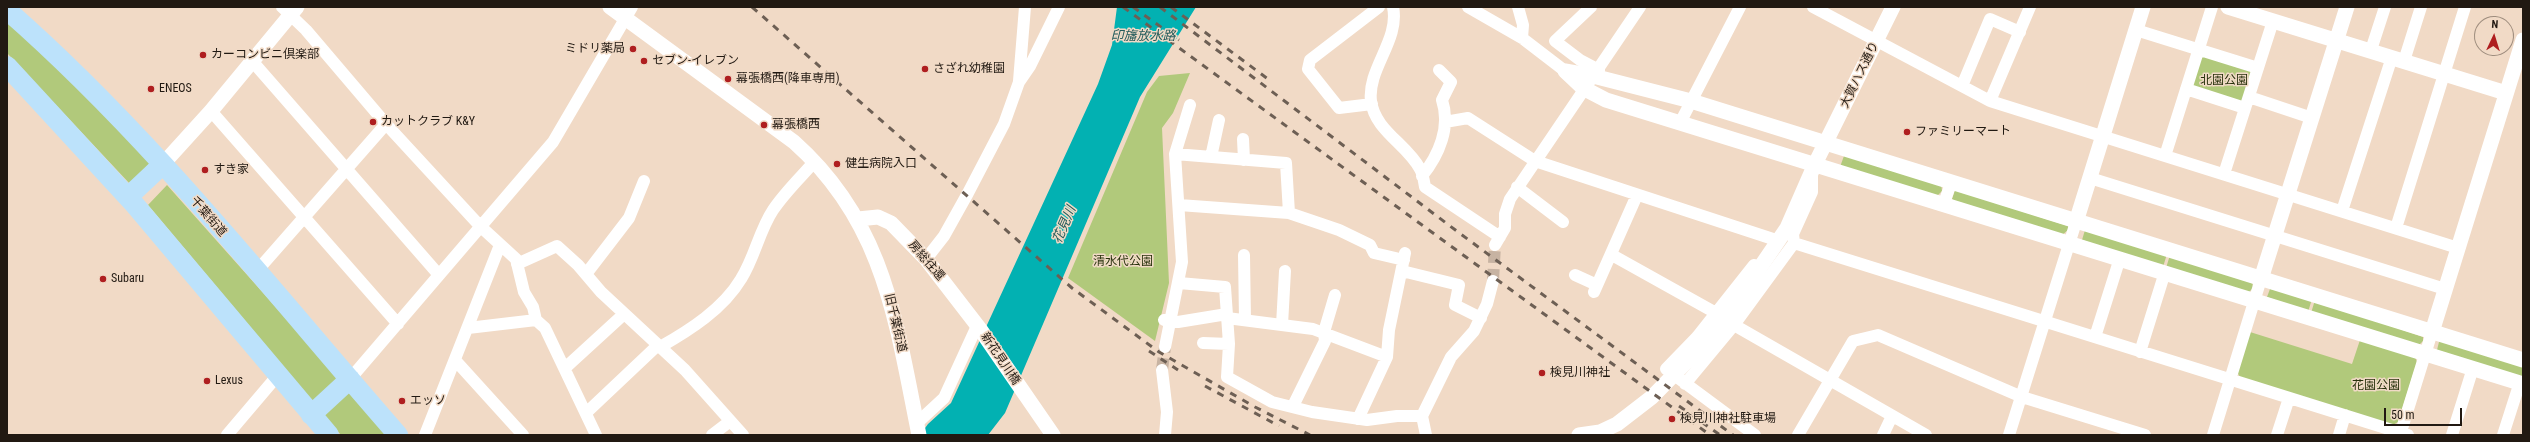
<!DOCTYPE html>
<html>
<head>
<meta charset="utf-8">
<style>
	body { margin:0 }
	#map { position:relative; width:2530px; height:442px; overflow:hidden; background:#f1dac6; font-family:"Roboto Condensed",sans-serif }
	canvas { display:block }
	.frame { position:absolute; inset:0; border:8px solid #211912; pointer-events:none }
	.north { position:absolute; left:2474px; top:16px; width:40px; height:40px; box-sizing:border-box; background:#f1dac6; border:1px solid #9e8d7e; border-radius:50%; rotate:4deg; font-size:11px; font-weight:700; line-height:16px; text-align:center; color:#211912 }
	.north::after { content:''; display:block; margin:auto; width:14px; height:18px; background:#af1e1f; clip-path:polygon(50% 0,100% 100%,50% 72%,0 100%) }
	.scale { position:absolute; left:2384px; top:408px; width:78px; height:18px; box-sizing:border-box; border:2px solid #211912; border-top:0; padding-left:5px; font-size:12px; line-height:14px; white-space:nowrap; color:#211912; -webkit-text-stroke:3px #f1dac6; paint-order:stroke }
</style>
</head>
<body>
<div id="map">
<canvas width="2530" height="442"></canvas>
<div class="frame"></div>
<div class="north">N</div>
<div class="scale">50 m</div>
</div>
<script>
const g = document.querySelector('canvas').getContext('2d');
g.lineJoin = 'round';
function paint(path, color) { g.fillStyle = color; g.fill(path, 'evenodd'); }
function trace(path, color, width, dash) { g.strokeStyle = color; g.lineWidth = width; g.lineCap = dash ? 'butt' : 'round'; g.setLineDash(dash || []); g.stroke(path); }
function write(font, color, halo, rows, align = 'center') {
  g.font = font + ' "Roboto Condensed","Noto Sans JP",sans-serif'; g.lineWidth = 3; g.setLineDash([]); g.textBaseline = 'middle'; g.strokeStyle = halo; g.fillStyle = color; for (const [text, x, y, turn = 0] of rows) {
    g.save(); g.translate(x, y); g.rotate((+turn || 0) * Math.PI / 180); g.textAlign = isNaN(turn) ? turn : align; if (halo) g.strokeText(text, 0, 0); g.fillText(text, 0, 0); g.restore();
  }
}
paint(new Path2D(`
	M 7,15 L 150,163 L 130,184 L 7,53 Z
	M 2204,56 L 2250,71 L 2252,74 L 2241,104 L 2193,88 L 2192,84 L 2199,58 Z
	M 1190,73 L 1173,113 L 1162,128 L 1169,283 L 1155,341 L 1068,278 L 1147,92 L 1159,76 Z
	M 1845,153 L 1941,183 L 1942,191 L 1936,197 L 1840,167 Z
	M 167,185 L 339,378 L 313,402 L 148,205 Z
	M 1955,190 L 2068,226 L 2068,230 L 2061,236 L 1956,203 L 1952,199 Z
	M 2085,230 L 2167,254 L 2163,267 L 2082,240 Z
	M 2170,255 L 2252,280 L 2253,288 L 2247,294 L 2166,268 Z
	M 2270,289 L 2312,299 L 2308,312 L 2267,297 Z
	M 2315,300 L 2423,337 L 2423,341 L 2418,346 L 2311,313 Z
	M 2250,332 L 2352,364 L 2360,340 L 2415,357 L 2417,362 L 2398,422 L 2393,425 L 2240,377 L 2237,372 Z
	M 2443,340 L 2523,365 L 2523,379 L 2437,350 L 2439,342 Z
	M 346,390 L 388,435 L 341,435 L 323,415 Z`), '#b1c97b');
paint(new Path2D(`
	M 1117,7 L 1196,7 L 1140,97 L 1005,413 L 988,435 L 920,435 L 928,424 L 951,403 L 1098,84 L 1112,45 Z`), '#02b1b2');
trace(new Path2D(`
	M 1493,281 L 1495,245
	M 1162,370 L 1165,347`), '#c7b3a2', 12, [12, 6]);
trace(new Path2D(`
	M 282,7 L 306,30 L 386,124 L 480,226 L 516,259 L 524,292 L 533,307 L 536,320 L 545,328 L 596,435
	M 1393,7 C 1400,40 1367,69 1371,101 C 1375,131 1407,144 1420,169 C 1423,174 1424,181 1425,187 L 1500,237
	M 1468,7 L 1522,38 L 1565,71
	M 1518,7 L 1523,25 L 1522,38
	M 1591,7 L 1555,41 L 1580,60 L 1599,70
	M 1813,7 L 1990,101 L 2458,248
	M 2136,30 L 2258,68
	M 2371,50 L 2385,7
	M 2404,61 L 2421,7
	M 253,62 L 439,275
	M 1019,81 L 1025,7
	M 1962,86 L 1990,19 L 2020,32
	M 2186,89 L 2245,108
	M 2249,97 L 2312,118
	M 1990,101 L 2030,7
	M 1372,104 L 1339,108 L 1308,69 L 1310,60 L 1379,7
	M 211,111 L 398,324
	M 1445,122 L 1468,118 L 1535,161 L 1773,239
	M 1680,123 L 1740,7
	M 1243,139 L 1244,160
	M 1175,154 L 1286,163 L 1289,213
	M 2165,156 L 2212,7
	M 1211,157 L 1219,120
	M 2224,174 L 2273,21
	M 1422,176 C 1439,155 1451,127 1442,100 L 1451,82 L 1439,70
	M 2090,178 L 2445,289
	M 1517,187 L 1563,222
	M 1944,203 L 1951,183
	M 1179,205 L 1289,213 L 1339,230 L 1370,245 L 1374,253 L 1404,260
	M 2342,211 L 2392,57
	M 2396,228 L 2465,7
	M 1794,243 L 2408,435
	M 1495,245 L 1505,228 L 1505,214 L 1510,199 L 1640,7
	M 1244,255 L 1245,320
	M 1612,255 L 1716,313
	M 926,259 L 944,236 L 968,193 L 1004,124 L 1019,82 L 1030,66 L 1059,7
	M 517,264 L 557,246 L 578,265 L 601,292 L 685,370 L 743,435
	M 1754,265 L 1697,337 L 1666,369 L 1755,435
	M 1402,271 L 1459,285 L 1455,305 L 1481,318
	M 256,272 L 386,124
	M 586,274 L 629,218 L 644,181
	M 1575,275 L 1597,285
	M 1179,283 L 1225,287 L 1229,344 L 1227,377 L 1272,402 L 1312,412 L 1367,420 L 1397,416 L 1422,416
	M 1594,292 L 1637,195
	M 1227,318 L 1313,329 L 1387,357
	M 1164,320 L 1178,322 L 1227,314
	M 1282,325 L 1285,271
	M 1734,325 L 1926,435
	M 468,328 L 536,320
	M 2095,337 L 2120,258
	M 1203,343 L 1229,344
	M 660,347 C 690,330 723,309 741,279 C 755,257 759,231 773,210 C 785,192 801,177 815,161
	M 1165,347 L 1182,262 L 1175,154 L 1190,105
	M 2140,352 L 2165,272
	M 455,360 L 523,435
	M 565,368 L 624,314
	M 1162,370 L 1167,412 L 1165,435
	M 350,379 L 553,142 L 632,7
	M 1685,384 L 1734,325 L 1794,243 L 1793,234 L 1812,192 L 1812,174
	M 1293,406 L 1325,341 L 1324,332 L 1335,295
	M 586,413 L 658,345
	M 1358,419 L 1387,357 L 1389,330 L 1405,253
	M 917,423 L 944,398 L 977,326
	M 227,435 L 278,375
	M 425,435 L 500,245
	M 712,435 L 729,422
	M 1426,435 L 1422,416 L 1451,357 L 1474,331 L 1487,304 L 1493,281
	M 1798,435 L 1853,341 L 1878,335 L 2022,397 L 2145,435
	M 1883,435 L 1892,416
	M 2009,435 L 2076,222
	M 2213,435 L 2261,279
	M 2277,435 L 2289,398
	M 2339,435 L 2345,415
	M 2400,435 L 2432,332
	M 2452,435 L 2473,368
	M 2503,435 L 2520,382`), '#fff', 12);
trace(new Path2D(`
	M 610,7 L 794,142 C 885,223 896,322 919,435
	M 2228,7 L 2506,93
	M 1565,71 L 1583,88 L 1606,100 L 2523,384
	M 1565,71 L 1593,76 L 1691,101 L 2523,360
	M 162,165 L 211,111 L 297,7
	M 858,219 L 878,217 L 891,223 L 926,259 L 980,329 L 1053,435
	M 2076,222 L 2143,7
	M 2261,279 L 2347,7
	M 2432,332 L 2523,40
	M 1579,435 L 1600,432 L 1617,424 L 1652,397 L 1704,344 L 1746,288 L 1787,228 L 1815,164 L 1893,7`), '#fff', 15);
trace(new Path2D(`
	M 7,10 C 151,136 272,291 398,435
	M 7,66 L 135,205 L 329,435
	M 128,197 L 162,165
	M 311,415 L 350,379`), '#bce2fb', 20);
trace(new Path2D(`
	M 752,7 L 1072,288 L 1159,352 L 1255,407 L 1310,435
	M 1123,7 L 1710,435
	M 1133,7 L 1179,40
	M 1160,7 L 1458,232 L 1733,435
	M 1171,7 L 1268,79
	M 1149,351 L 1178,370
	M 1205,386 L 1279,426
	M 1679,406 L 1720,435`), '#6d5f54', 3, [7, 7]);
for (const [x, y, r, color] of [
	[633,49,4,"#af1e1f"],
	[203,55,4,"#af1e1f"],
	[644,61,4,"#af1e1f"],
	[925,69,4,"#af1e1f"],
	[728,79,4,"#af1e1f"],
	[151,89,4,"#af1e1f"],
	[373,122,4,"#af1e1f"],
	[764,125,4,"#af1e1f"],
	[1907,132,4,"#af1e1f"],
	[837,164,4,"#af1e1f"],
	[205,170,4,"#af1e1f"],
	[103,279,4,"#af1e1f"],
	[1542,373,4,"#af1e1f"],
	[207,381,4,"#af1e1f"],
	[402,401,4,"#af1e1f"],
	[1672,419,4,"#af1e1f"]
]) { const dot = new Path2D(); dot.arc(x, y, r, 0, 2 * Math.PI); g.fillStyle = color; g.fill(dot); trace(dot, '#f1dac6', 1.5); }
write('12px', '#211912', '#f1dac6', [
	["ミドリ薬局",625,49,"right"],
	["カーコンビニ倶楽部",211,55],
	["セブン-イレブン",652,61],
	["さざれ幼稚園",933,69],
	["幕張橋西(降車専用)",736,79],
	["ENEOS",159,89],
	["カットクラブ K&Y",381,122],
	["幕張橋西",772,125],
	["ファミリーマート",1915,132],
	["健生病院入口",845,164],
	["すき家",213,170],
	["Subaru",111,279],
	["検見川神社",1550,373],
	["Lexus",215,381],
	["エッソ",410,401],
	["検見川神社駐車場",1680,419]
], 'left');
write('12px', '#211912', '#f1dac6', [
	["大賀ハス通り",1860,75,-64],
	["千葉街道",208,217,49],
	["房総往還",926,261,49],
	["旧千葉街道",895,323,77],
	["新花見川橋",1000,359,56]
]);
write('12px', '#27310b', '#f1dac6', [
	["北園公園",2224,81],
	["清水代公園",1123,262],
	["花園公園",2376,386]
]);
write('italic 13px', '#225b5b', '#f1dac6', [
	["印旛放水路",1143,37],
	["花見川",1065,225,-67]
]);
</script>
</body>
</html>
